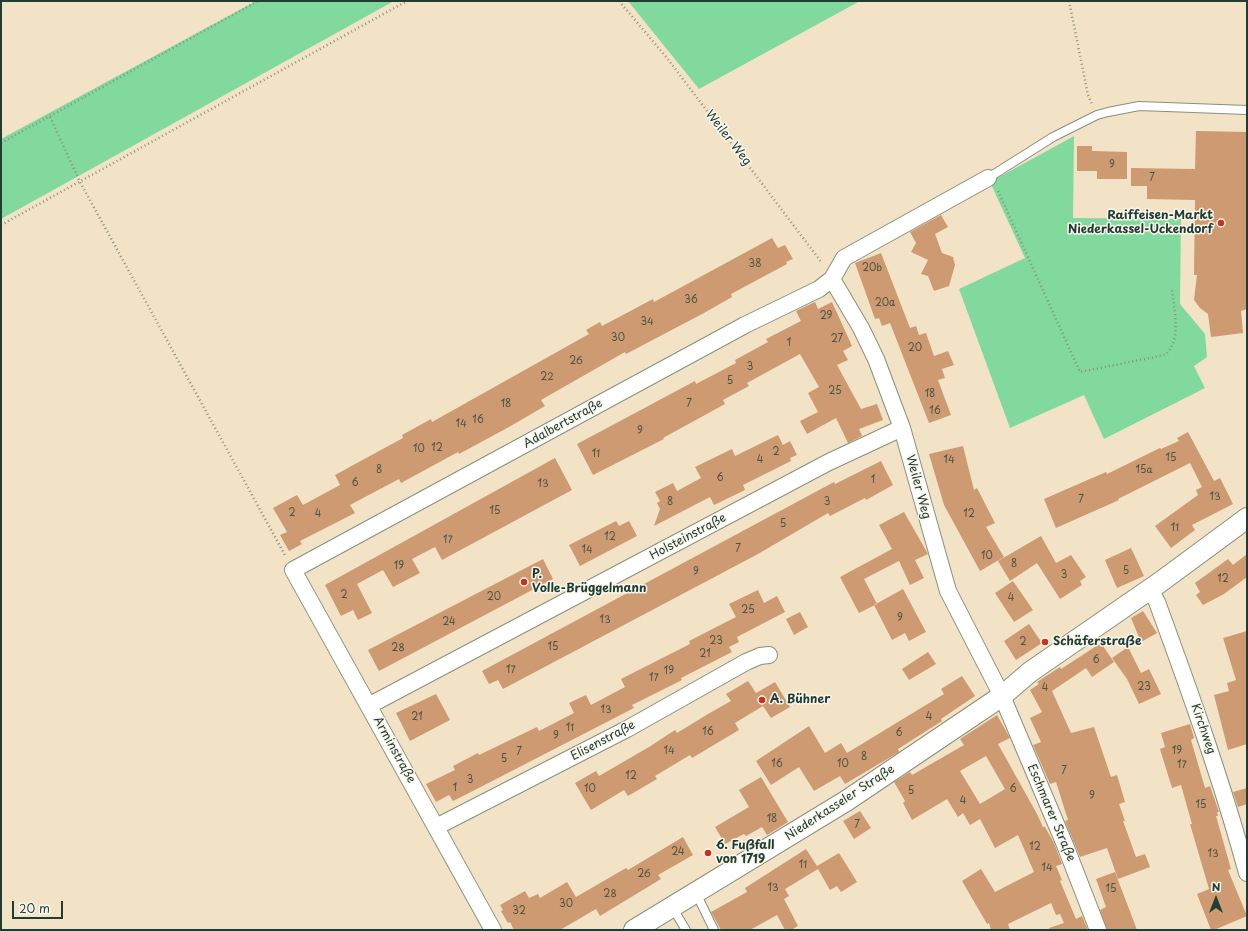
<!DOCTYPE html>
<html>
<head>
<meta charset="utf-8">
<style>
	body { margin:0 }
	#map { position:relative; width:1248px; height:931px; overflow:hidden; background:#f2e3c6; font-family:"Playpen Sans",sans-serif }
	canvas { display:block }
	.frame { position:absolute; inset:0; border:2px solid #1f3d34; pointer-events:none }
	.north { position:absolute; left:1196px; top:879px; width:40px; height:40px; -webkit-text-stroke:3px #fbf7ec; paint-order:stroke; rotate:0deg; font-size:11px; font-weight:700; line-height:16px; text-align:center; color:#1f3d34 }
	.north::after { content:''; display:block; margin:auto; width:14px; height:18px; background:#1f3d34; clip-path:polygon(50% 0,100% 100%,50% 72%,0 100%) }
	.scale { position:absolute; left:12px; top:901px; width:51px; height:18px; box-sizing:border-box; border:2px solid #1f3d34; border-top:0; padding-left:5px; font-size:12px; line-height:14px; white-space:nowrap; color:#1f3d34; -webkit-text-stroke:3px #fbf7ec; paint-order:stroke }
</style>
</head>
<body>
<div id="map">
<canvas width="1248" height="931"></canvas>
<div class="frame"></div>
<div class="north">N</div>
<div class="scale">20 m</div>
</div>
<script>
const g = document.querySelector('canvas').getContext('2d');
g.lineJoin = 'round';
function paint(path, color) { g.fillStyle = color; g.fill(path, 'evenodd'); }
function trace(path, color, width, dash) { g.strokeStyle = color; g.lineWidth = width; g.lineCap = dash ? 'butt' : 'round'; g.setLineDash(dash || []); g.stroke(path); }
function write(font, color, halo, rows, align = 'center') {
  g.font = font + ' "Playpen Sans",sans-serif'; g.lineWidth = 3; g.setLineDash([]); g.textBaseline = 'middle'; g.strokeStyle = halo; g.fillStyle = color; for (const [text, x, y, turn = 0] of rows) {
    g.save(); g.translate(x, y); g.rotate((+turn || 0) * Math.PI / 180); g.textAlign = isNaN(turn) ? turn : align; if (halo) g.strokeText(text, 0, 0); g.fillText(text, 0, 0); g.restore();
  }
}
paint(new Path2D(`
	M 256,1 L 394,1 L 1,219 L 1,139 Z
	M 628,1 L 860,1 L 699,89 Z
	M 1074,136 L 1073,218 L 1181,219 L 1180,304 L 1205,334 L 1207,357 L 1194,366 L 1205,388 L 1104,439 L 1084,395 L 1010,428 L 959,289 L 1025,258 L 990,182 Z`), '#81d99e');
paint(new Path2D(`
	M 1196,131 L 1247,132 L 1247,309 L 1241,311 L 1243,333 L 1211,337 L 1208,314 L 1200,308 L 1194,300 L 1197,275 L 1194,275 L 1195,200 L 1147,199 L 1147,186 L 1131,186 L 1131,168 L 1195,169 Z
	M 1077,146 L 1092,146 L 1092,151 L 1127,152 L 1127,179 L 1097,179 L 1097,171 L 1077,171 Z
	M 941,215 L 948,227 L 935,234 L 942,253 L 953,257 L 955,265 L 949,286 L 934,291 L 928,276 L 921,274 L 928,260 L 911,252 L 916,243 L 910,232 Z
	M 772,238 L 778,248 L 785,245 L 793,259 L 786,262 L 787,264 L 731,294 L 732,297 L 704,313 L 626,354 L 625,352 L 541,400 L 545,406 L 509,427 L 459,454 L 458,452 L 401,483 L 399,479 L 350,505 L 355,513 L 300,541 L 302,544 L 289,551 L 280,535 L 287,532 L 273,508 L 297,495 L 303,505 L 340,485 L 335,475 L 403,438 L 402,435 L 431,419 L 432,422 L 589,334 L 586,330 L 600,322 L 602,326 L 653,299 L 654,302 Z
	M 881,253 L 910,328 L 916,326 L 919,335 L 926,333 L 934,356 L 948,351 L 954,365 L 942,369 L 945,378 L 938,380 L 951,415 L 929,423 L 890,323 L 882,326 L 879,318 L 875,319 L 855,263 Z
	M 815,302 L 818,309 L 832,302 L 852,346 L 843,351 L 848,360 L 837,365 L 861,409 L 877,404 L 883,420 L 859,429 L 862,436 L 848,443 L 836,418 L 807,434 L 800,421 L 818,412 L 808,393 L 819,387 L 800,354 L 747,383 L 749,386 L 723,400 L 725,404 L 663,438 L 664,439 L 593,475 L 577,444 L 695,381 L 696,384 L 736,363 L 735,360 L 768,342 L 766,339 L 801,321 L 796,311 Z
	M 1188,432 L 1214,481 L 1220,478 L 1233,504 L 1192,525 L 1195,530 L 1171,548 L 1155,526 L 1198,495 L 1196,490 L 1202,487 L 1190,463 L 1118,499 L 1119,500 L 1056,528 L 1044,499 L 1106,472 L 1107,474 L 1160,448 L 1161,449 L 1179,441 L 1177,438 Z
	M 778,435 L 783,445 L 790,441 L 797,455 L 790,458 L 791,461 L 743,485 L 745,490 L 714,505 L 710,497 L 654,526 L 660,509 L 657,503 L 660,501 L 655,492 L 673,483 L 677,491 L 701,478 L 695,467 L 732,449 L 735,456 Z
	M 963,446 L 974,490 L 977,488 L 995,523 L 986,527 L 1004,557 L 980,571 L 944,505 L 929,454 Z
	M 555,458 L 572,490 L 442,560 L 435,547 L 412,559 L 420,573 L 393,587 L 383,570 L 357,584 L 372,613 L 358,620 L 353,610 L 341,616 L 325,585 Z
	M 881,461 L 893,485 L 866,500 L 865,498 L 830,516 L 828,513 L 758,554 L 503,689 L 498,680 L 489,684 L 482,671 L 834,482 L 835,484 Z
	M 904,512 L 928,554 L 915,560 L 924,578 L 910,585 L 899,561 L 864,579 L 877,604 L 859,613 L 840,577 L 892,549 L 879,525 Z
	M 616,521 L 619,526 L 629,521 L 637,536 L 580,566 L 569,545 Z
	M 1041,536 L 1056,563 L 1071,555 L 1086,577 L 1080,581 L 1082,585 L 1060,599 L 1037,563 L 1010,581 L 998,561 Z
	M 1131,548 L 1144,576 L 1117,588 L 1105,560 Z
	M 1247,554 L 1247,577 L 1224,594 L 1203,605 L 1196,595 L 1200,592 L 1195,583 L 1228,559 L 1233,565 Z
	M 543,559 L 553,579 L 379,671 L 368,650 Z
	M 1013,581 L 1033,610 L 1014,622 L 995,593 Z
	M 903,589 L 926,632 L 909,641 L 905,633 L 892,640 L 874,605 Z
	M 758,590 L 764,603 L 777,596 L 785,612 L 737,637 L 739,642 L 729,647 L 732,652 L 681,678 L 682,680 L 632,705 L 634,708 L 467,794 L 453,801 L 449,795 L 436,802 L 426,784 L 455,770 L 453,766 L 478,753 L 479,755 L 537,727 L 539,731 L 574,713 L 569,703 L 586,695 L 591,705 L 625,687 L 621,679 L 690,644 L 689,641 L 736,617 L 729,604 Z
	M 1143,611 L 1157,633 L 1141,642 L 1131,618 Z
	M 800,612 L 808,627 L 794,635 L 786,619 Z
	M 1029,624 L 1042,643 L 1016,660 L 1004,641 Z
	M 1247,631 L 1247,744 L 1228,750 L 1214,695 L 1229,691 L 1227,683 L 1236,680 L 1223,638 Z
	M 1101,643 L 1114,662 L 1092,677 L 1086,668 L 1052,691 L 1071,733 L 1094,727 L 1111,777 L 1117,775 L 1125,802 L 1119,804 L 1125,821 L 1123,821 L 1136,857 L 1145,854 L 1150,867 L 1118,879 L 1107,848 L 1080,857 L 1065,821 L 1068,820 L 1056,782 L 1050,784 L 1033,745 L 1041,742 L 1030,718 L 1042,712 L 1030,690 L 1039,684 L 1037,682 L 1060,667 L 1061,669 Z
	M 1128,647 L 1141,673 L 1149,669 L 1161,694 L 1139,704 L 1127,679 L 1112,658 Z
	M 928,652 L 936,664 L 909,680 L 902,669 Z
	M 962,676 L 975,696 L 941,719 L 942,721 L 898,749 L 899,752 L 845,784 L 840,776 L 814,791 L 799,767 L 771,785 L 756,761 L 809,726 L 825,753 L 841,743 L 847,753 L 944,694 L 941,689 Z
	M 748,681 L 756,693 L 775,682 L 790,707 L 771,718 L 763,706 L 735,723 L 739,730 L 692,758 L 690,755 L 655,776 L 657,779 L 628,796 L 624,790 L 591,810 L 575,783 L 596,771 L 599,776 L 649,747 L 675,730 L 677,733 L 708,714 L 731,701 L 726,694 Z
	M 436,694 L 450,720 L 410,741 L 396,713 Z
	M 997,715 L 1010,738 L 998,744 L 1037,814 L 1043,827 L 1045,827 L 1054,843 L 1062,864 L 1056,866 L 1062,880 L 1060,881 L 1076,919 L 1082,916 L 1088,930 L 1049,930 L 1049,928 L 1064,923 L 1060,914 L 1056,915 L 1051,903 L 1008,924 L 1010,930 L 991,930 L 989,923 L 987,924 L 962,881 L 981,869 L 995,892 L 1034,872 L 1018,835 L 995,848 L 980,819 L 970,825 L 963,813 L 958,817 L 947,799 L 912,820 L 903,803 L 905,801 L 894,782 L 910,772 L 912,775 L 964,745 L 960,739 ZM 986,756 L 1005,789 L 980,804 L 960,771 Z
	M 1190,724 L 1194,738 L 1191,740 L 1205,788 L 1210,786 L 1219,812 L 1217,812 L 1218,816 L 1216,816 L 1229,862 L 1231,869 L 1228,870 L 1247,916 L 1214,930 L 1211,930 L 1197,894 L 1209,889 L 1190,824 L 1192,824 L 1181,785 L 1172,788 L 1160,749 L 1165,747 L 1161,733 Z
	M 761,777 L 788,822 L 767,835 L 762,827 L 746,836 L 744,834 L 725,844 L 715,827 L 749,807 L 739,790 Z
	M 1247,788 L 1247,804 L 1238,807 L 1233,792 Z
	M 860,811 L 871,828 L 854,839 L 843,821 Z
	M 683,837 L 693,855 L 658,875 L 661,879 L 600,916 L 596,909 L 560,930 L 514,930 L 510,922 L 508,923 L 501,911 L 503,910 L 500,905 L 525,891 L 529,898 L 538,894 L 540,898 L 567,882 L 576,897 L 626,868 L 628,870 Z
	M 806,849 L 817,866 L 839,853 L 857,882 L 841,892 L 837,886 L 830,890 L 818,869 L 785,889 L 789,896 L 784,899 L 798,926 L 791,930 L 785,930 L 777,915 L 750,930 L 721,930 L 711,912 L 747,892 L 745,888 Z
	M 1115,872 L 1137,930 L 1107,930 L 1100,910 L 1106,907 L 1096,879 Z`), '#cd9a71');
const service = new Path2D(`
	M 988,178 L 1053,137 L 1097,115 L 1108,112 L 1139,106 L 1247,110
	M 696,893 L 714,930
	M 672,907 L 686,930`);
const minor = new Path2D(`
	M 832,279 L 861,328 L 876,359 L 902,428 L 948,591 L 1002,696 L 1065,845 L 1098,930
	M 1150,589 L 1157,602 C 1190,692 1222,781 1247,873
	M 370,705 L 829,462 L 902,428
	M 436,827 L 627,729 L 746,662 L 760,656 L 769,655
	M 493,930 L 293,570 L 745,325 L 819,289 L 832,279 L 844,258 L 988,178`);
const tertiary = new Path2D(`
	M 634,930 L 846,801 L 1002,696 L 1030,672 L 1159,583 L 1247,518`);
trace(service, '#88907d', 10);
trace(minor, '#88907d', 18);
trace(tertiary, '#88907d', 22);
trace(new Path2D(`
	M 619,1 L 667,58 L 822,263
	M 1069,1 L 1088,95 L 1092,104
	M 50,117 L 80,182 L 286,557
	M 1,143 L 258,1
	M 998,191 L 1080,372 L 1165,355 C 1182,341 1174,309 1172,289
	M 1,225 L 407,1`), '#88907d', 2.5, [1, 3]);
trace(service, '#fff', 8);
trace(minor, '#fff', 16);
trace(tertiary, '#fff', 20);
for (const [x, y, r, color] of [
	[1221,223,4,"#c8321e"],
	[524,582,4,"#c8321e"],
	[1045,642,4,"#c8321e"],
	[762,700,4,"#c8321e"],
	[708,853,4,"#c8321e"]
]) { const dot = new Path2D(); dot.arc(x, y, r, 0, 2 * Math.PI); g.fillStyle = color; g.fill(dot); trace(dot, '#fbf7ec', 1.5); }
write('10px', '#4a5443', null, [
	["9",1112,165],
	["7",1152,178],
	["38",755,264],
	["20b",872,268],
	["36",691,300],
	["20a",885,303],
	["29",826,316],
	["34",647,322],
	["30",618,338],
	["27",837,339],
	["1",789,343],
	["20",915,348],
	["26",576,361],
	["3",750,367],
	["22",547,377],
	["5",730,381],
	["25",835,391],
	["18",930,394],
	["18",506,404],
	["7",689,404],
	["16",935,411],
	["16",478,420],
	["14",461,424],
	["9",640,431],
	["12",437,448],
	["10",419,449],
	["2",776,452],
	["11",596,454],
	["15",1171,458],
	["4",760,460],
	["14",949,460],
	["8",379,470],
	["15a",1144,470],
	["6",720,478],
	["1",873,480],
	["6",355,483],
	["13",543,484],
	["13",1215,497],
	["7",1081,500],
	["8",670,502],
	["3",827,502],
	["15",495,511],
	["2",292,513],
	["4",318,514],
	["12",969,514],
	["5",783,524],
	["11",1175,528],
	["12",610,537],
	["17",448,540],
	["7",738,549],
	["14",587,550],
	["10",987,556],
	["8",1014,564],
	["19",399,566],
	["5",1126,571],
	["9",696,572],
	["3",1064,575],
	["12",1223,579],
	["2",344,595],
	["20",494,597],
	["4",1011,598],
	["25",748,610],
	["9",900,618],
	["13",605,620],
	["24",449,622],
	["23",716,641],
	["2",1023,642],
	["15",553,647],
	["28",398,648],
	["21",705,654],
	["6",1096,660],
	["17",511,670],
	["19",669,671],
	["17",654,678],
	["23",1144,687],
	["4",1045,688],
	["13",606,710],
	["21",417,717],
	["4",929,717],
	["11",570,728],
	["16",708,732],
	["6",899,733],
	["9",556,736],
	["14",669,751],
	["19",1177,751],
	["7",519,752],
	["8",864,757],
	["5",504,759],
	["16",777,764],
	["10",843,764],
	["17",1182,765],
	["7",1064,771],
	["12",631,776],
	["3",470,780],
	["1",455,788],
	["10",590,789],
	["6",1013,789],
	["5",911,791],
	["9",1092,796],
	["4",963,801],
	["15",1201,805],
	["18",772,819],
	["7",857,825],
	["12",1035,847],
	["24",678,852],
	["13",1213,854],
	["11",803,865],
	["14",1047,868],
	["26",644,874],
	["13",773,888],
	["15",1111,889],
	["28",610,894],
	["30",566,904],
	["32",519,911]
]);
write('12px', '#1f3d34', '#fbf7ec', [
	["Weiler Weg",728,138,52],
	["Adalbertstraße",563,424,-29],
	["Weiler Weg",918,487,75],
	["Holsteinstraße",688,537,-28],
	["Kirchweg",1203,729,71],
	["Elisenstraße",603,741,-28],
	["Arminstraße",394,750,61],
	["Niederkasseler Straße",840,803,-33],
	["Eschmarer Straße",1051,813,67]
]);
write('bold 12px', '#1f3d34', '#fbf7ec', [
	["Raiffeisen-Markt",1213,216,"right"],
	["Niederkassel-Uckendorf",1213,230,"right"],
	["P.",532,575],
	["Volle-Brüggelmann",532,589],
	["Schäferstraße",1053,642],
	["A. Bühner",770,700],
	["6. Fußfall",716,846],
	["von 1719",716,860]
], 'left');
</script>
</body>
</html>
